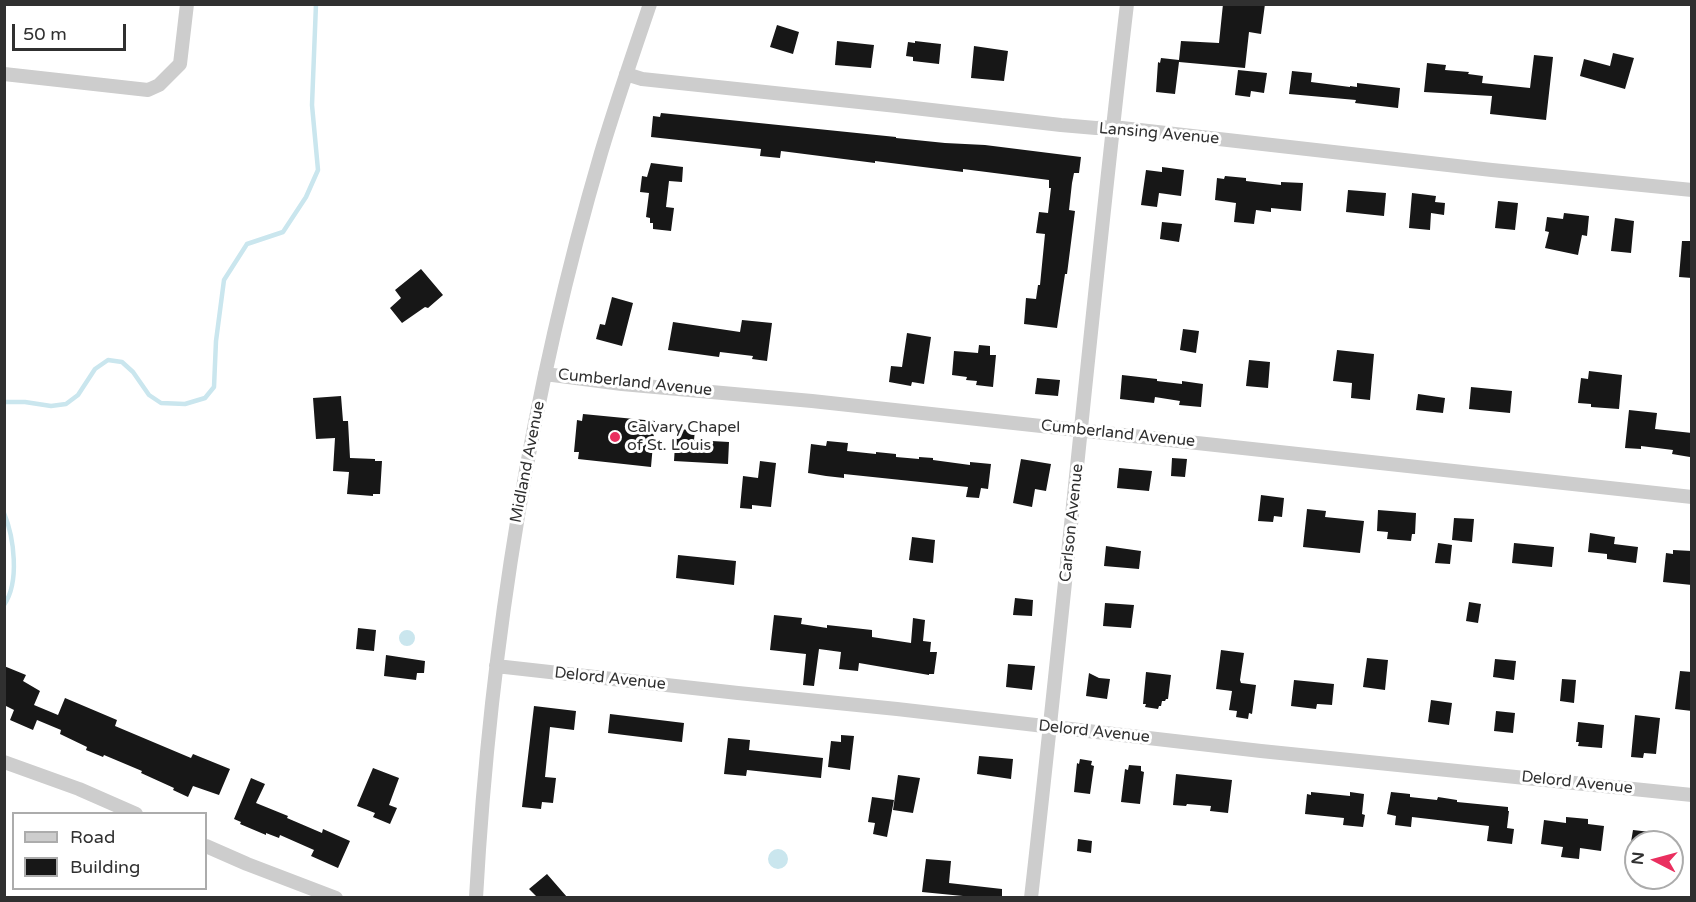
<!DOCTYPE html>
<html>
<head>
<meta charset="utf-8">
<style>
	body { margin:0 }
	#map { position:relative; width:1696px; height:902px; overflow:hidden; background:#fff; font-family:"Varela Round",sans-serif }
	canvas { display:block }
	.frame { position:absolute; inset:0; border:6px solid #303030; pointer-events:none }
	.legend { position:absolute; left:12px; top:812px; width:195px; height:78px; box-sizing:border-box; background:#fff; border:2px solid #acacac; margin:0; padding:8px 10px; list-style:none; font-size:18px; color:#303030 }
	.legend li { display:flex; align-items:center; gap:12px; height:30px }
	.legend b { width:30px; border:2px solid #acacac }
	.north { position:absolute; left:1624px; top:830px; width:60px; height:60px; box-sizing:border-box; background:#fff; border:2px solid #acacac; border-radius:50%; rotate:276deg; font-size:16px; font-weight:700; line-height:24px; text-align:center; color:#303030 }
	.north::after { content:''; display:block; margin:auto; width:21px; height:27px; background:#ea2f5f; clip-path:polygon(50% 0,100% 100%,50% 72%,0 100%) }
	.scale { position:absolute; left:12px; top:24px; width:114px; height:27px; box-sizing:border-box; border:3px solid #303030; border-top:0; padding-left:8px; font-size:18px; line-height:21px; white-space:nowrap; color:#303030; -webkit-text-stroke:4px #fff; paint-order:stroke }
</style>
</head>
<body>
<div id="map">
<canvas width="1696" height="902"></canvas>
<div class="frame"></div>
<ul class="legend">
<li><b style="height:8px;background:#cdcdcd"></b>Road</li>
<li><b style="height:16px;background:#171717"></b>Building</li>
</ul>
<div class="north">N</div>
<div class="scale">50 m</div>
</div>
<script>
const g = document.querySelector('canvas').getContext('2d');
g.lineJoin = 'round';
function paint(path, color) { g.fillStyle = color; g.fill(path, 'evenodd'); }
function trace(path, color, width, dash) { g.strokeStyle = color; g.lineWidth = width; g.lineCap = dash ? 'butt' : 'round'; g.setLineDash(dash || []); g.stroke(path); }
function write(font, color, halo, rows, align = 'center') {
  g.font = font + ' "Varela Round",sans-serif'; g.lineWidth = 6; g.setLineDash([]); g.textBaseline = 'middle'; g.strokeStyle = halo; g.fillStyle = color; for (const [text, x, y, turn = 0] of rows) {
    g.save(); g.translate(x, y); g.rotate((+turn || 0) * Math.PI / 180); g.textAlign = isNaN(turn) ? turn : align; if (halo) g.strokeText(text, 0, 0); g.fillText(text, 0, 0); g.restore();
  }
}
paint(new Path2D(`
	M399 638a8 8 0 1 1 16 0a8 8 0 1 1-16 0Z
	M768 859a10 10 0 1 1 20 0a10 10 0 1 1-20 0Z`), '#cae6ee');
trace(new Path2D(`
	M 4,402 L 25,402 L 51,406 L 66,404 L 78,395 L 95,369 L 108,360 L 122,362 L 133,372 L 149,395 L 161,403 L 185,404 L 205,398 L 214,387 L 216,341 L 224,280 L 247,244 L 283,232 L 306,197 L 318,170 L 312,105 L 316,4
	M 4,513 C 14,537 20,582 4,605`), '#cae6ee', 4.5);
paint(new Path2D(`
	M 1223,4 L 1265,4 L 1261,34 L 1249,32 L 1245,68 L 1179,62 L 1175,94 L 1156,92 L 1158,62 L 1160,63 L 1161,58 L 1179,60 L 1181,41 L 1219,43 Z
	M 777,25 L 799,32 L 793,54 L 770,47 Z
	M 837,41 L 874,45 L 871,68 L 835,65 Z
	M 915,41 L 941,44 L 939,64 L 913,61 L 913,57 L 906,56 L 908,42 L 915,43 Z
	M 974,46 L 1008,51 L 1004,81 L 971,78 Z
	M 1613,53 L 1634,58 L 1625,89 L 1580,76 L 1584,59 L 1610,66 Z
	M 1534,55 L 1553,57 L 1546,120 L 1490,114 L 1492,96 L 1424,92 L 1427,63 L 1446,65 L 1445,70 L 1469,72 L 1468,74 L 1483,76 L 1482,83 L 1530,88 Z
	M 1238,70 L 1267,73 L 1264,93 L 1251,91 L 1250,97 L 1235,95 Z
	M 1292,71 L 1312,73 L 1311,82 L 1350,87 L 1350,86 L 1357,87 L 1357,83 L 1400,88 L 1398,108 L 1355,103 L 1356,100 L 1289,94 Z
	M 661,113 L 896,137 L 896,138 L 945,143 L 985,145 L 1081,157 L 1079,173 L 1074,173 L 1072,183 L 1069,210 L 1075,211 L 1067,274 L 1065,274 L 1057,328 L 1024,324 L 1026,298 L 1036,299 L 1038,285 L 1040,285 L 1045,234 L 1036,233 L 1039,212 L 1048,213 L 1051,188 L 1049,188 L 1049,180 L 963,169 L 963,172 L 875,161 L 875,163 L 781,151 L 780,158 L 760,156 L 761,149 L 651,137 L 653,116 L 660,117 Z
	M 651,163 L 683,167 L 682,182 L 669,181 L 666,207 L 674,208 L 671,231 L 653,229 L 653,223 L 650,223 L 650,218 L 646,217 L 649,193 L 640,192 L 642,176 L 647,177 Z
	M 1162,167 L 1184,170 L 1181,196 L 1159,193 L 1157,207 L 1141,205 L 1146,170 L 1162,172 Z
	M 1225,176 L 1246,178 L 1246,181 L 1281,185 L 1281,182 L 1303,183 L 1301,211 L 1271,208 L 1271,212 L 1256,210 L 1254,224 L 1234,222 L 1236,203 L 1215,200 L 1217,178 L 1224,179 Z
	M 1348,190 L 1386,193 L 1384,216 L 1346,212 Z
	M 1412,193 L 1436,196 L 1435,202 L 1445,203 L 1444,215 L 1431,213 L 1430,230 L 1409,228 Z
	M 1498,201 L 1518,203 L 1515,230 L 1495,228 Z
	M 1564,213 L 1589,216 L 1587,236 L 1582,235 L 1578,255 L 1545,248 L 1549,232 L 1545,231 L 1547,217 L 1563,219 Z
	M 1615,218 L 1634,221 L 1631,253 L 1611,251 Z
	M 1162,222 L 1182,224 L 1179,242 L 1160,239 Z
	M 1682,241 L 1692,241 L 1692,278 L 1679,277 Z
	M 421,269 L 443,295 L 428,308 L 425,307 L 402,323 L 390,308 L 401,298 L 395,290 Z
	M 612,297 L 633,303 L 622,346 L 596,339 L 600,324 L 605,325 Z
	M 742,320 L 772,323 L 767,361 L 752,359 L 753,356 L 720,352 L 719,357 L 668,350 L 673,322 L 740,332 Z
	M 1183,329 L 1199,331 L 1196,353 L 1180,350 Z
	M 907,333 L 931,337 L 924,384 L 912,382 L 911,386 L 889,382 L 891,366 L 902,367 Z
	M 979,345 L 990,346 L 990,355 L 996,355 L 993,387 L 976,385 L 977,381 L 966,380 L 967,377 L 952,375 L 954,351 L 978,353 Z
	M 1337,350 L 1374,354 L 1370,400 L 1351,398 L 1352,383 L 1333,381 Z
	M 1249,360 L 1270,362 L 1268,388 L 1246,386 Z
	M 1589,371 L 1622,375 L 1619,409 L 1591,407 L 1591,404 L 1578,403 L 1581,378 L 1588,379 Z
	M 1122,375 L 1157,379 L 1157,381 L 1182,384 L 1182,381 L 1203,384 L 1201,407 L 1179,405 L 1180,401 L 1155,397 L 1154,403 L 1120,399 Z
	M 1037,378 L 1060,380 L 1058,396 L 1035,394 Z
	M 1471,387 L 1512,391 L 1510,413 L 1469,409 Z
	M 1418,394 L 1445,398 L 1443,413 L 1416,410 Z
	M 341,396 L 343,421 L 348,421 L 350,458 L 375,459 L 375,461 L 382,461 L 380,494 L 373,494 L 373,496 L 347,494 L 349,472 L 333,471 L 335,438 L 316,439 L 313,398 Z
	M 1629,410 L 1657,413 L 1655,429 L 1692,433 L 1690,457 L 1672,454 L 1673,450 L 1641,446 L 1641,449 L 1625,448 Z
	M 583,414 L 655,421 L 651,467 L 578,459 L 579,452 L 574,452 L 577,420 L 582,421 Z
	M 676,429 L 695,430 L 694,440 L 729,442 L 728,464 L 674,461 Z
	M 827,441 L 848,443 L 847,451 L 876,454 L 876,452 L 896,454 L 896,457 L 919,459 L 919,457 L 933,458 L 933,460 L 970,465 L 970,462 L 991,464 L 988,489 L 981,488 L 979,498 L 966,497 L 968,487 L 844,474 L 844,478 L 826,476 L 808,473 L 811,444 L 826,446 Z
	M 1172,458 L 1187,459 L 1185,477 L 1171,476 Z
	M 1021,459 L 1051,464 L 1046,491 L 1035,489 L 1032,507 L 1013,503 Z
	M 760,461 L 776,463 L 771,507 L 752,505 L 752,509 L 740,508 L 743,476 L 758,478 Z
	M 1119,468 L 1152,471 L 1149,491 L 1117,488 Z
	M 1261,495 L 1284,498 L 1282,517 L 1274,516 L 1273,522 L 1258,521 Z
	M 1307,509 L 1326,511 L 1325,517 L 1364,521 L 1360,553 L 1303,547 Z
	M 1378,510 L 1416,513 L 1415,534 L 1412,534 L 1411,541 L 1387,539 L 1388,532 L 1377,531 Z
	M 1454,518 L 1474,519 L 1472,542 L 1452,540 Z
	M 1590,533 L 1615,537 L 1614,544 L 1638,547 L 1636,563 L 1607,559 L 1607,554 L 1588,552 Z
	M 912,537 L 935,540 L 933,563 L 909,560 Z
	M 1438,543 L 1452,545 L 1450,564 L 1435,563 Z
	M 1514,543 L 1554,547 L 1552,567 L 1512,563 Z
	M 1106,546 L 1141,551 L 1139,569 L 1104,566 Z
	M 1673,550 L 1692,551 L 1692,585 L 1663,582 L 1666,553 L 1673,554 Z
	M 678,555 L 736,561 L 734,585 L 676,578 Z
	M 1015,598 L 1033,600 L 1032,616 L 1013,615 Z
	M 1469,602 L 1481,604 L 1478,623 L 1466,621 Z
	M 1105,603 L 1134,605 L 1131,628 L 1103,626 Z
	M 774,615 L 802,618 L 801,624 L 827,628 L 827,625 L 872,630 L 872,637 L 911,643 L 913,618 L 925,620 L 923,641 L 931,642 L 930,652 L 937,652 L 934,674 L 929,674 L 929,675 L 859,663 L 858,671 L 839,669 L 841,652 L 819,649 L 814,686 L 803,685 L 806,654 L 770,650 Z
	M 358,628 L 376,630 L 374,651 L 356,649 Z
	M 1221,650 L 1244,653 L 1240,680 L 1241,683 L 1256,685 L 1252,714 L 1249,713 L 1248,719 L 1236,717 L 1237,711 L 1229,710 L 1232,691 L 1216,689 Z
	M 386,655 L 425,661 L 424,673 L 417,673 L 416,680 L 384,676 Z
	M 1367,658 L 1388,660 L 1385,690 L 1363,687 Z
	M 1495,659 L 1516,661 L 1514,680 L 1493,677 Z
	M 1008,664 L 1035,666 L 1032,690 L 1006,687 Z
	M 4,666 L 26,675 L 23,681 L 40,691 L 34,705 L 58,715 L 65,698 L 117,720 L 115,726 L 191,758 L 193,754 L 230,769 L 219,795 L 193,786 L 188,797 L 173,790 L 174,788 L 141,773 L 142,771 L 104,755 L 103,757 L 86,750 L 87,747 L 60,734 L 61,730 L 37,720 L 33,730 L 10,720 L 14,710 L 4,705 Z
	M 1680,671 L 1692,672 L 1692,711 L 1675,709 Z
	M 1146,672 L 1171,675 L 1168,699 L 1166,699 L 1165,701 L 1162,701 L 1161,706 L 1159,706 L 1158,709 L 1145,707 L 1146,704 L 1143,704 Z
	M 1089,673 L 1099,678 L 1110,679 L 1107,699 L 1086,696 Z
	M 1562,679 L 1576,680 L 1574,703 L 1560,701 Z
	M 1294,680 L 1334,684 L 1332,705 L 1318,704 L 1317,704 L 1316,709 L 1291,706 Z
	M 1431,700 L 1452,703 L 1449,725 L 1428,722 Z
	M 534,706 L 576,711 L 574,730 L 550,727 L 545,777 L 556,778 L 553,803 L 542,802 L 541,809 L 522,807 Z
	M 1496,711 L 1515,713 L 1513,733 L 1494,731 Z
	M 610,714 L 684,723 L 682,742 L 608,733 Z
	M 1635,715 L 1660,718 L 1656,754 L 1644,753 L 1643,758 L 1631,757 Z
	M 1578,722 L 1604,725 L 1602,748 L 1578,746 L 1579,742 L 1576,742 Z
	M 841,735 L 854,736 L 850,770 L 828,767 L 831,741 L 841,742 Z
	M 728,738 L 750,740 L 749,750 L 823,758 L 821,778 L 747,770 L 746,776 L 724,774 Z
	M 979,756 L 1013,759 L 1011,779 L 977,774 Z
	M 1080,759 L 1092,761 L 1091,765 L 1094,766 L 1090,794 L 1074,792 L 1077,763 L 1079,764 Z
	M 1129,765 L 1141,766 L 1141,771 L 1144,772 L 1140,804 L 1121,802 L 1125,769 L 1128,770 Z
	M 373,768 L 399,778 L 389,805 L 397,808 L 390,824 L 373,817 L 375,813 L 357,806 Z
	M 1176,774 L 1232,780 L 1228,813 L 1210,811 L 1211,806 L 1187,804 L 1186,806 L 1173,805 Z
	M 898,775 L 920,778 L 913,813 L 893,810 Z
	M 251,778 L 265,784 L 256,803 L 288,816 L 287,818 L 322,833 L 323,829 L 350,841 L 338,868 L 311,856 L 314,850 L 280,835 L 279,838 L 266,833 L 266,835 L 240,824 L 241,822 L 234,819 Z
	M 1311,792 L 1350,796 L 1350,792 L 1364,794 L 1362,814 L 1365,815 L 1363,827 L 1343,825 L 1344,818 L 1305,814 L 1307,794 L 1311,795 Z
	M 1391,792 L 1410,794 L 1410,797 L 1437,800 L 1438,797 L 1457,800 L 1457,802 L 1508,807 L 1508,811 L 1509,811 L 1507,828 L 1514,829 L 1512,844 L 1487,841 L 1489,826 L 1412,817 L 1411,827 L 1395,825 L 1396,816 L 1387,814 Z
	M 872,797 L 894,800 L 887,837 L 873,834 L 875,823 L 868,822 Z
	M 1566,817 L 1588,819 L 1588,824 L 1604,826 L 1601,851 L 1580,848 L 1579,859 L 1561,857 L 1563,847 L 1541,844 L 1544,820 L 1566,823 Z
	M 1633,830 L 1668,834 L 1668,842 L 1631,842 Z
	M 1078,839 L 1092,841 L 1091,853 L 1077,851 Z
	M 926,859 L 951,861 L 949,883 L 1002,889 L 1002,897 L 963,897 L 963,896 L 922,892 Z
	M 547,874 L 567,897 L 537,897 L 529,889 Z`), '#171717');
trace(new Path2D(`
	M 4,74 L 148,90 L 159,85 L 180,64 L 187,4
	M 626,74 L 642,79 L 897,106 L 1061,125 L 1096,128 L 1113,127 L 1492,170 L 1692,190
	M 545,374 L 622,384 L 812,401 L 1692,497
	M 496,666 L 738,693 L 897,709 L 1261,751 L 1692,795
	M 4,762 L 79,789 L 136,814
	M 206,846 L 247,864 L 336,898
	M 476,898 C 490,645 530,395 601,153 C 616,103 633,54 650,4
	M 1031,898 C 1065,600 1092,302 1127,4`), '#cdcdcd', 14);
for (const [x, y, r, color] of [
	[615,437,6,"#ea2f5f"]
]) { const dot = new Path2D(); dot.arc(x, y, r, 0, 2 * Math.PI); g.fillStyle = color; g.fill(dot); trace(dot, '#fff', 2); }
write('16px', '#303030', '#fff', [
	["Lansing Avenue",1159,134,5],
	["Cumberland Avenue",635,383,6],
	["Cumberland Avenue",1118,434,6],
	["Midland Avenue",528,462,-79],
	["Carlson Avenue",1072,523,-84],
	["Delord Avenue",610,679,6],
	["Delord Avenue",1094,732,6],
	["Delord Avenue",1577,783,6]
]);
write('16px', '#303030', '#fff', [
	["Calvary Chapel",627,428],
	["of St. Louis",627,446]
], 'left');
</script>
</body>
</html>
